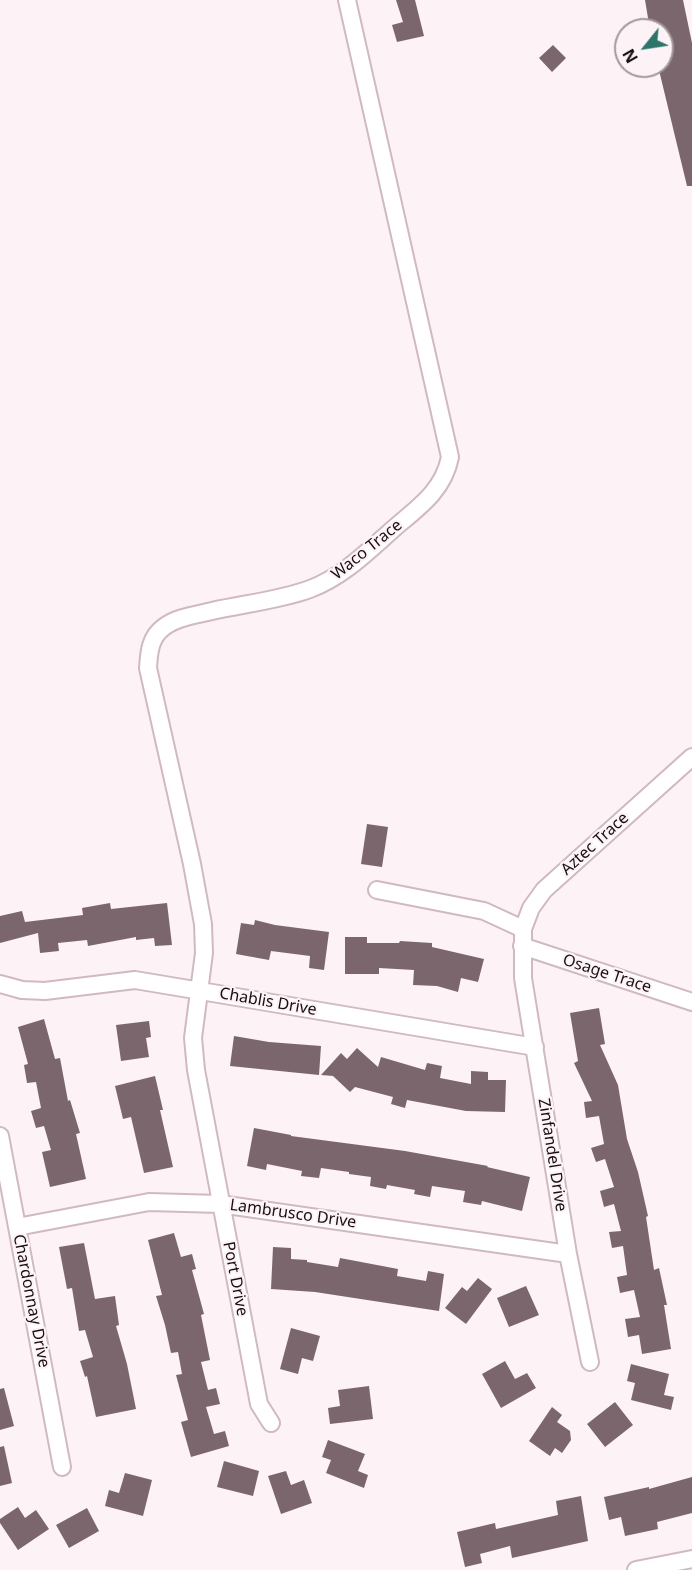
<!DOCTYPE html>
<html>
<head>
<meta charset="utf-8">
<style>
	body { margin:0 }
	#map { position:relative; width:692px; height:1570px; overflow:hidden; background:#fdf3f6; font-family:"Noto Sans",sans-serif }
	canvas { display:block }
	.north { position:absolute; left:614px; top:18px; width:60px; height:60px; box-sizing:border-box; background:#fdf3f6; border:2px solid #a1989a; border-radius:50%; rotate:240deg; font-size:16px; font-weight:700; line-height:24px; text-align:center; color:#170f11 }
	.north::after { content:''; display:block; margin:auto; width:21px; height:27px; background:#2d746b; clip-path:polygon(50% 0,100% 100%,50% 72%,0 100%) }
</style>
</head>
<body>
<div id="map">
<canvas width="692" height="1570"></canvas>
<div class="north">N</div>
</div>
<script>
const g = document.querySelector('canvas').getContext('2d');
g.lineJoin = 'round';
function paint(path, color) { g.fillStyle = color; g.fill(path, 'evenodd'); }
function trace(path, color, width, dash) { g.strokeStyle = color; g.lineWidth = width; g.lineCap = dash ? 'butt' : 'round'; g.setLineDash(dash || []); g.stroke(path); }
function write(font, color, halo, rows, align = 'center') {
  g.font = font + ' "Noto Sans",sans-serif'; g.lineWidth = 4.5; g.setLineDash([]); g.textBaseline = 'middle'; g.strokeStyle = halo; g.fillStyle = color; for (const [text, x, y, turn = 0] of rows) {
    g.save(); g.translate(x, y); g.rotate((+turn || 0) * Math.PI / 180); g.textAlign = isNaN(turn) ? turn : align; if (halo) g.strokeText(text, 0, 0); g.fillText(text, 0, 0); g.restore();
  }
}
paint(new Path2D(`
	M 396,0 L 415,0 L 424,36 L 397,42 L 392,25 L 403,22 Z
	M 645,0 L 683,0 L 692,43 L 692,186 L 687,186 L 658,66 L 662,66 L 662,30 L 650,30 Z
	M 553,45 L 566,58 L 552,72 L 539,58 Z
	M 367,824 L 388,827 L 382,867 L 361,864 Z
	M 110,903 L 111,909 L 167,903 L 172,945 L 155,946 L 154,938 L 136,940 L 136,937 L 88,946 L 87,940 L 58,943 L 59,951 L 40,953 L 38,933 L 0,943 L 0,916 L 22,911 L 25,922 L 83,915 L 82,908 Z
	M 255,920 L 275,925 L 329,932 L 324,970 L 309,968 L 310,956 L 271,951 L 269,960 L 236,954 L 241,923 L 254,925 Z
	M 345,937 L 367,937 L 367,943 L 399,943 L 400,941 L 432,943 L 432,947 L 484,959 L 478,982 L 461,978 L 458,992 L 437,986 L 413,985 L 414,970 L 379,968 L 379,974 L 345,974 Z
	M 599,1008 L 605,1044 L 600,1045 L 618,1085 L 627,1139 L 638,1172 L 648,1216 L 646,1217 L 654,1270 L 659,1268 L 667,1305 L 664,1305 L 671,1349 L 642,1354 L 639,1335 L 628,1337 L 625,1319 L 640,1317 L 634,1290 L 620,1293 L 617,1277 L 627,1275 L 623,1246 L 612,1248 L 609,1232 L 621,1231 L 614,1204 L 604,1207 L 600,1191 L 614,1187 L 605,1159 L 596,1162 L 591,1148 L 604,1144 L 599,1116 L 586,1118 L 584,1102 L 592,1101 L 574,1063 L 578,1061 L 570,1013 Z
	M 44,1019 L 55,1059 L 60,1058 L 68,1101 L 70,1100 L 80,1133 L 76,1134 L 86,1179 L 50,1187 L 42,1152 L 51,1150 L 44,1126 L 36,1128 L 31,1111 L 41,1108 L 36,1082 L 27,1083 L 24,1065 L 28,1064 L 18,1027 Z
	M 149,1021 L 151,1037 L 146,1038 L 149,1057 L 121,1061 L 116,1025 Z
	M 234,1036 L 269,1042 L 321,1046 L 319,1075 L 230,1066 Z
	M 357,1048 L 378,1067 L 381,1057 L 425,1070 L 427,1063 L 442,1066 L 440,1078 L 471,1084 L 471,1071 L 488,1072 L 488,1080 L 506,1080 L 505,1112 L 466,1111 L 407,1100 L 405,1108 L 391,1104 L 393,1097 L 355,1087 L 350,1092 L 333,1076 L 321,1075 L 341,1053 L 347,1059 Z
	M 155,1076 L 163,1110 L 160,1110 L 173,1167 L 144,1173 L 131,1117 L 123,1119 L 115,1086 Z
	M 254,1128 L 291,1135 L 291,1136 L 405,1151 L 488,1166 L 487,1167 L 530,1177 L 522,1211 L 482,1201 L 481,1205 L 463,1202 L 465,1191 L 432,1186 L 430,1197 L 414,1194 L 415,1190 L 387,1185 L 386,1189 L 370,1186 L 371,1177 L 349,1174 L 349,1172 L 321,1168 L 319,1178 L 301,1176 L 302,1171 L 267,1164 L 266,1170 L 247,1166 Z
	M 174,1233 L 181,1257 L 192,1254 L 196,1269 L 192,1270 L 204,1314 L 201,1315 L 210,1360 L 201,1362 L 208,1390 L 216,1388 L 220,1404 L 206,1407 L 214,1434 L 225,1431 L 229,1446 L 191,1457 L 181,1422 L 188,1420 L 176,1375 L 182,1374 L 178,1352 L 171,1353 L 165,1325 L 156,1296 L 162,1295 L 148,1240 Z
	M 84,1243 L 95,1299 L 115,1296 L 119,1325 L 116,1326 L 127,1364 L 136,1409 L 96,1417 L 87,1376 L 85,1377 L 80,1361 L 93,1357 L 85,1330 L 79,1331 L 72,1288 L 67,1289 L 59,1247 Z
	M 273,1247 L 291,1248 L 291,1259 L 307,1260 L 307,1262 L 338,1267 L 340,1258 L 398,1269 L 397,1276 L 426,1281 L 428,1271 L 444,1274 L 439,1311 L 315,1292 L 271,1289 Z
	M 478,1278 L 492,1289 L 466,1324 L 445,1308 L 462,1287 L 467,1291 Z
	M 526,1286 L 539,1315 L 509,1327 L 497,1298 Z
	M 291,1328 L 320,1336 L 313,1361 L 302,1358 L 298,1374 L 280,1369 Z
	M 505,1361 L 515,1379 L 527,1373 L 536,1388 L 501,1408 L 482,1374 Z
	M 631,1364 L 669,1374 L 664,1395 L 674,1397 L 671,1410 L 631,1400 L 635,1383 L 627,1381 Z
	M 369,1386 L 373,1419 L 330,1424 L 328,1408 L 340,1406 L 338,1390 Z
	M 4,1388 L 14,1426 L 0,1430 L 0,1389 Z
	M 615,1402 L 633,1425 L 605,1447 L 587,1424 Z
	M 552,1407 L 562,1415 L 557,1422 L 570,1431 L 571,1440 L 562,1453 L 555,1448 L 550,1456 L 529,1441 Z
	M 328,1440 L 365,1454 L 358,1471 L 368,1475 L 364,1488 L 326,1473 L 331,1460 L 322,1457 Z
	M 4,1446 L 12,1483 L 0,1486 L 0,1447 Z
	M 224,1461 L 259,1471 L 253,1496 L 217,1487 Z
	M 286,1471 L 291,1485 L 304,1480 L 312,1503 L 281,1514 L 268,1476 Z
	M 125,1473 L 152,1480 L 143,1516 L 105,1506 L 109,1490 L 119,1493 Z
	M 692,1477 L 692,1513 L 657,1522 L 658,1529 L 625,1536 L 621,1517 L 609,1520 L 604,1497 L 649,1487 L 649,1489 Z
	M 581,1496 L 588,1541 L 512,1558 L 510,1546 L 480,1554 L 482,1563 L 465,1567 L 457,1532 L 495,1523 L 496,1529 L 558,1515 L 556,1501 Z
	M 18,1507 L 25,1518 L 36,1510 L 49,1529 L 18,1550 L 0,1523 L 0,1519 Z
	M 87,1508 L 99,1531 L 69,1548 L 56,1525 Z`), '#7c666e');
const minor = new Path2D(`
	M 377,890 L 484,911 L 523,929
	M 522,946 L 692,1002
	M 0,984 L 22,990 L 45,991 L 135,980 L 535,1047
	M 0,1136 L 62,1467
	M 17,1227 L 149,1202 L 220,1204 L 568,1254
	M 590,1362 L 568,1254 L 523,978 L 523,929 L 531,908 L 544,890 L 692,757
	M 271,1423 L 259,1404 L 196,1070 L 193,1038 L 204,953 L 203,924 L 192,864 L 148,668 C 149,652 150,637 164,627 C 177,617 196,615 212,611 C 243,604 281,600 310,589 C 345,576 371,548 399,524 C 422,505 444,488 450,457 L 347,0
	M 636,1570 L 692,1559`);
trace(minor, '#d1b9c1', 20);
trace(minor, '#fff', 16);
write('16px', '#170f11', '#fdf3f6', [
	["Waco Trace",367,550,-39],
	["Aztec Trace",595,844,-42],
	["Osage Trace",607,974,18],
	["Chablis Drive",268,1002,10],
	["Zinfandel Drive",552,1155,81],
	["Lambrusco Drive",293,1214,8],
	["Port Drive",235,1279,79],
	["Chardonnay Drive",31,1301,79]
]);
</script>
</body>
</html>
